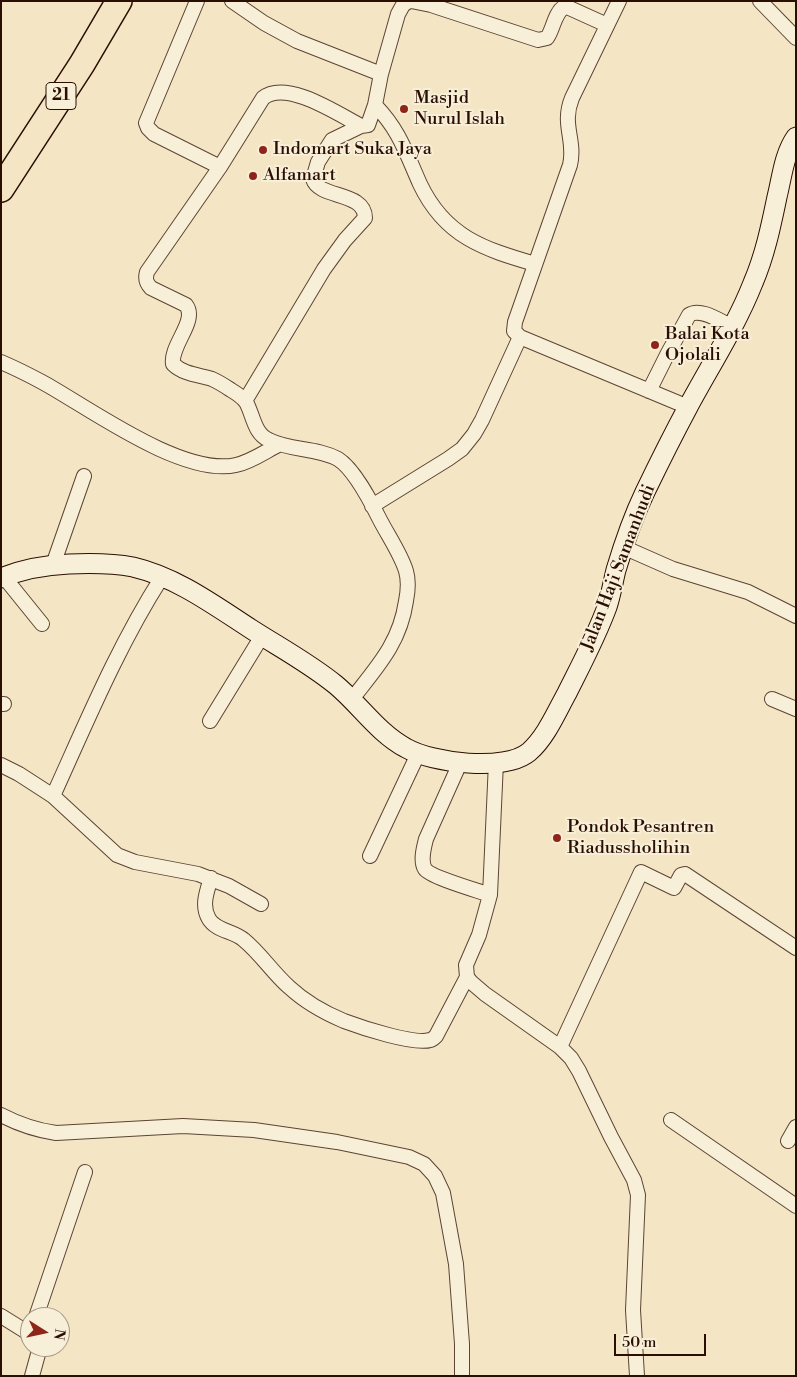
<!DOCTYPE html>
<html>
<head>
<meta charset="utf-8">
<style>
	body { margin:0 }
	#map { position:relative; width:797px; height:1377px; overflow:hidden; background:#f4e6c5; font-family:"Libre Bodoni",serif }
	canvas { display:block }
	.frame { position:absolute; inset:0; border:2px solid #2a0e02; pointer-events:none }
	.north { position:absolute; left:20px; top:1307px; width:50px; height:50px; box-sizing:border-box; background:#f8efd9; border:1px solid #a69583; border-radius:50%; rotate:100deg; font-size:14px; font-weight:700; line-height:20px; text-align:center; color:#2a0e02 }
	.north::after { content:''; display:block; margin:auto; width:18px; height:22px; background:#8f2418; clip-path:polygon(50% 0,100% 100%,50% 72%,0 100%) }
	.scale { position:absolute; left:614px; top:1334px; width:92px; height:22px; box-sizing:border-box; border:2px solid #2a0e02; border-top:0; padding-left:6px; font-size:15px; line-height:18px; white-space:nowrap; color:#2a0e02; -webkit-text-stroke:4px #f8efd9; paint-order:stroke }
</style>
</head>
<body>
<div id="map">
<canvas width="797" height="1377"></canvas>
<div class="frame"></div>
<div class="north">N</div>
<div class="scale">50 m</div>
</div>
<script>
const g = document.querySelector('canvas').getContext('2d');
g.lineJoin = 'round';
function trace(path, color, width, dash) { g.strokeStyle = color; g.lineWidth = width; g.lineCap = dash ? 'butt' : 'round'; g.setLineDash(dash || []); g.stroke(path); }
function write(font, color, halo, rows, align = 'center') {
  g.font = font + ' "Libre Bodoni",serif'; g.lineWidth = 4; g.setLineDash([]); g.textBaseline = 'middle'; g.strokeStyle = halo; g.fillStyle = color; for (const [text, x, y, turn = 0] of rows) {
    g.save(); g.translate(x, y); g.rotate((+turn || 0) * Math.PI / 180); g.textAlign = isNaN(turn) ? turn : align; if (halo) g.strokeText(text, 0, 0); g.fillText(text, 0, 0); g.restore();
  }
}
const street = new Path2D(`
	M 197,1 L 146,123 L 148,128 L 154,134 L 220,167
	M 232,1 L 264,23 L 297,41 L 381,74
	M 411,1 L 431,5 L 538,40 L 547,38 C 554,28 554,13 565,6 L 607,25
	M 619,1 L 572,98 C 561,125 576,140 570,165 L 515,322 L 514,331 L 520,337 L 688,407
	M 760,1 L 796,38
	M 375,105 C 400,131 406,153 420,184 C 445,237 484,249 535,264
	M 1,362 C 15,368 29,375 42,382 C 88,407 182,477 236,465 C 251,462 266,451 280,444
	M 649,391 L 668,353 L 689,315 C 701,307 721,322 733,327
	M 245,401 L 324,269 L 345,240 L 365,218 C 365,191 319,199 313,179 L 318,162 L 332,140 L 361,126
	M 372,506 L 448,459 L 462,449 L 474,434 L 482,420 L 520,337
	M 623,547 L 673,569 L 748,592 L 796,616
	M 53,565 L 84,476
	M 4,577 L 42,624
	M 352,699 C 377,667 400,643 406,601 C 408,591 409,581 406,571 C 401,554 387,534 379,518 C 370,500 354,469 338,459 C 316,447 290,451 269,440 C 254,434 253,414 246,402 C 243,398 236,393 231,390 C 225,386 219,382 212,379 C 199,375 183,374 173,364 C 170,345 198,321 186,305 L 151,288 C 146,283 145,279 147,272 L 220,167 L 263,98 C 286,79 338,114 361,126 L 368,125 L 375,105 L 381,74 L 398,14 L 403,5 L 409,1
	M 772,699 L 796,709
	M 1,704 L 4,704
	M 210,721 L 262,636
	M 496,762 L 490,895 L 479,935 L 466,965 L 467,977 L 471,982 L 485,994 L 560,1047 L 571,1058 L 579,1071 L 611,1137 L 634,1180 L 638,1195 L 633,1310 L 637,1376
	M 460,763 L 426,839 C 424,847 420,861 425,869 C 430,877 479,891 490,895
	M 1,765 L 19,774 L 53,796 L 117,855 L 135,862 L 198,874 L 229,886 L 261,904
	M 53,796 C 87,721 118,646 162,577
	M 370,856 L 418,754
	M 211,878 C 207,891 201,906 209,919 C 216,931 234,931 244,940 C 261,954 273,973 289,987 C 304,1001 325,1013 344,1021 C 360,1027 414,1045 430,1040 C 432,1040 434,1038 436,1036 L 467,977
	M 560,1047 L 641,872 L 674,888 L 681,875 L 685,874 L 796,948
	M 1,1115 C 20,1125 35,1130 56,1133 L 183,1126 L 254,1130 L 337,1142 L 409,1157 L 424,1164 L 435,1176 L 443,1193 L 456,1264 L 462,1344 L 462,1376
	M 671,1120 L 796,1206
	M 788,1141 L 796,1127
	M 1,1316 L 30,1334
	M 36,1317 L 85,1172
	M 32,1376 L 40,1347`);
const secondary = new Path2D(`
	M 1,578 C 23,569 46,565 69,564 C 91,563 112,563 133,567 C 176,577 214,605 251,629 C 279,647 309,663 336,685 C 360,705 378,733 406,748 C 432,763 505,772 529,752 C 546,737 556,713 567,693 C 581,665 596,637 607,607 C 611,595 613,582 616,570 C 624,543 633,517 645,492 C 659,463 673,435 688,407 C 710,366 736,326 753,283 C 765,255 771,226 777,197 C 782,177 784,154 796,137`);
const highway = new Path2D(`
	M 1,189 L 82,64 L 119,1`);
trace(street, '#5c4433', 16);
trace(secondary, '#2a0e02', 21);
trace(highway, '#2a0e02', 28);
trace(street, '#f8efd9', 14);
trace(secondary, '#f8efd9', 19);
trace(highway, '#f4e6c5', 25);
for (const [x, y, r, color] of [
	[404,109,5,"#8f2418"],
	[263,150,5,"#8f2418"],
	[253,176,5,"#8f2418"],
	[655,345,5,"#8f2418"],
	[557,838,5,"#8f2418"]
]) { const dot = new Path2D(); dot.arc(x, y, r, 0, 2 * Math.PI); g.fillStyle = color; g.fill(dot); trace(dot, '#f8efd9', 2); }
for (const [x, y, w] of [
	[61,96,30]
]) { const box = new Path2D(); box.roundRect(x - w / 2, y - 13.5, w, 27, 4); g.fillStyle = '#f8efd9'; g.fill(box); trace(box, '#2a0e02', 1); }
write('bold 16px', '#2a0e02', null, [
	["21",61,96]
]);
write('18px', '#2a0e02', '#f8efd9', [
	["Masjid",414,99],
	["Nurul Islah",414,120],
	["Indomart Suka Jaya",273,150],
	["Alfamart",263,176],
	["Balai Kota",665,335],
	["Ojolali",665,356],
	["Pondok Pesantren",567,828],
	["Riadussholihin",567,849]
], 'left');
write('18px', '#2a0e02', '#f8efd9', [
	["Jalan Haji Samanhudi",619,568,-69]
]);
</script>
</body>
</html>
